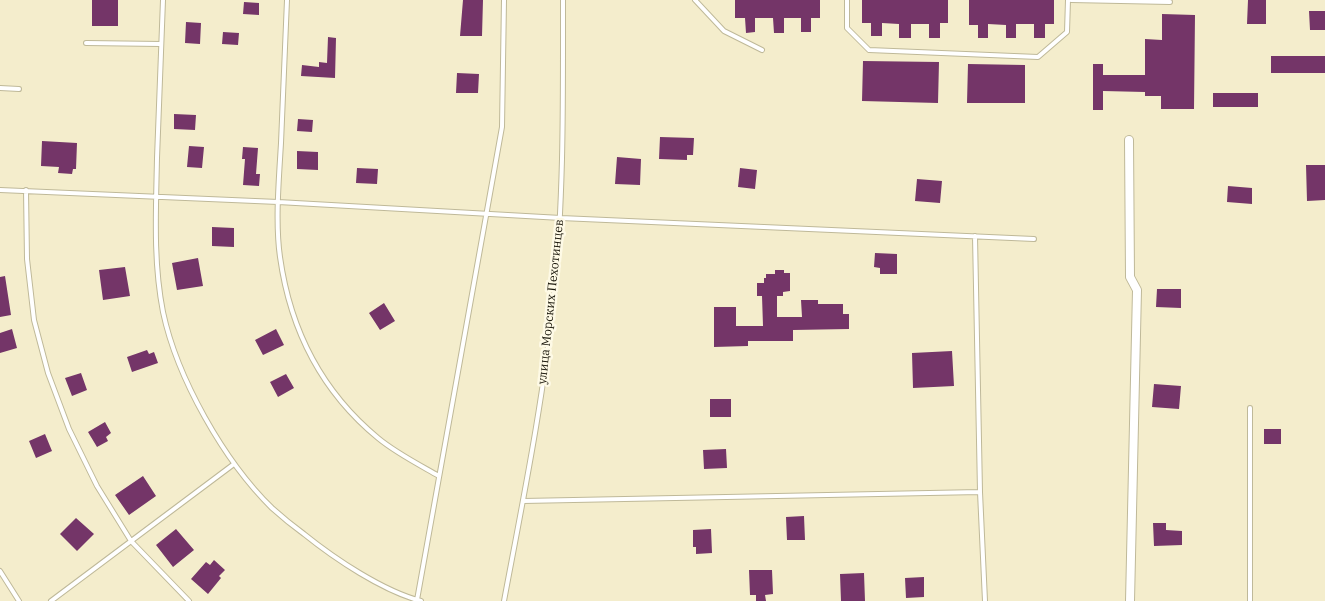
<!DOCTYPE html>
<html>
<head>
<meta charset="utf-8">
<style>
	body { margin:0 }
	canvas { display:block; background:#f4edcc }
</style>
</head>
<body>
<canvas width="1325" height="601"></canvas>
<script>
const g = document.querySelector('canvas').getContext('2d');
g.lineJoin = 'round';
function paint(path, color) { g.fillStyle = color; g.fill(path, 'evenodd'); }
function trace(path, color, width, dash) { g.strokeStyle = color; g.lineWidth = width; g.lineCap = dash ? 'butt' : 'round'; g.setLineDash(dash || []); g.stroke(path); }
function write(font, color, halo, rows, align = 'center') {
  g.font = font + ' "IBM Plex Serif",serif'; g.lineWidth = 5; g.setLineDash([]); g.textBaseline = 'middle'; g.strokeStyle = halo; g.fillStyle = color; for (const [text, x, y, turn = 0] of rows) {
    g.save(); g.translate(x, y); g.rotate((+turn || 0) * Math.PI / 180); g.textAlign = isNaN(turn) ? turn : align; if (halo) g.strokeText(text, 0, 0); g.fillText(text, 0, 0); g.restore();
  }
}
paint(new Path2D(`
	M 92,0 L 118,0 L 118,26 L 92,26 Z
	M 463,0 L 483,0 L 482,36 L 460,36 Z
	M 735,0 L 820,0 L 820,18 L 811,18 L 811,32 L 801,32 L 801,18 L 784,18 L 784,33 L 774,33 L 773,18 L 755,18 L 755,32 L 746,33 L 745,18 L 735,18 Z
	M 862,0 L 948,0 L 948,23 L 940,23 L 940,38 L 929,38 L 929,24 L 911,24 L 911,38 L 899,38 L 899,24 L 882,23 L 882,36 L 871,36 L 871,23 L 862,23 Z
	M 969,0 L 1054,0 L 1054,24 L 1045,24 L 1045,38 L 1034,38 L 1034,24 L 1016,24 L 1016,38 L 1006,38 L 1006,25 L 988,24 L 988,38 L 978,38 L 978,25 L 969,25 Z
	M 1248,0 L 1266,0 L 1266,24 L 1247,24 Z
	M 244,2 L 259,3 L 259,15 L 243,14 Z
	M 1309,11 L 1325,11 L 1325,30 L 1310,30 Z
	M 1162,14 L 1195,15 L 1194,109 L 1161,109 L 1161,96 L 1145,96 L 1145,92 L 1103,91 L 1103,110 L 1093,110 L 1093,64 L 1103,64 L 1103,75 L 1145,75 L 1145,39 L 1162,40 Z
	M 186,22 L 201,23 L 200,44 L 185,43 Z
	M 223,32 L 239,33 L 238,45 L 222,44 Z
	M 328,37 L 336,38 L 335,78 L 301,76 L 302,65 L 319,67 L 319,62 L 327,63 Z
	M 1271,56 L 1325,56 L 1325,73 L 1271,73 Z
	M 863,61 L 939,62 L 938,103 L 862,101 Z
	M 968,64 L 1025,65 L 1025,103 L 967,103 Z
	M 457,73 L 479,74 L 478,93 L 456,93 Z
	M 1213,93 L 1258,93 L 1258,107 L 1213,107 Z
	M 174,114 L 196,115 L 195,130 L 174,129 Z
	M 298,119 L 313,120 L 312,132 L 297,131 Z
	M 660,137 L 694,138 L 693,155 L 687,155 L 687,160 L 659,159 Z
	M 42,141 L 77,143 L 76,169 L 73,169 L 72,174 L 58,173 L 59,167 L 41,166 Z
	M 189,146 L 204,147 L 202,168 L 187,167 Z
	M 243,147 L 258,148 L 256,174 L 260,174 L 259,186 L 243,185 L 245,159 L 242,159 Z
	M 297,151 L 318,152 L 318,170 L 297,169 Z
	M 617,157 L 641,159 L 640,185 L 615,184 Z
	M 1306,165 L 1325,165 L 1325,200 L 1307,201 Z
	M 357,168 L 378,169 L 377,184 L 356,183 Z
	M 740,168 L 757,170 L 755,189 L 738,187 Z
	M 917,179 L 942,181 L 940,203 L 915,201 Z
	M 1228,186 L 1252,188 L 1252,204 L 1227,202 Z
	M 212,227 L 234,228 L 234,247 L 212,246 Z
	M 875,253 L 897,254 L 897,274 L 880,274 L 880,268 L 874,267 Z
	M 198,258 L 203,286 L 177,290 L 172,263 Z
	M 125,267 L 130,296 L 103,300 L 99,270 Z
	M 775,270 L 784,270 L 784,273 L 790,273 L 790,291 L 783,292 L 783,296 L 777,296 L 777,317 L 802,317 L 801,300 L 818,300 L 818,304 L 843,304 L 843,314 L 849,314 L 849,329 L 793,330 L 793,341 L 748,341 L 748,346 L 714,347 L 714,307 L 736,307 L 736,326 L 763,326 L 762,296 L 757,296 L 757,283 L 764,283 L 764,278 L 766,278 L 766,274 L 775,274 Z
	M 5,276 L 11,315 L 0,317 L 0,277 Z
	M 1157,289 L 1181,289 L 1181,308 L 1156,307 Z
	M 384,303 L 395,321 L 380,330 L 369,313 Z
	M 12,329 L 17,348 L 0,353 L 0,333 Z
	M 276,329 L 284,345 L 263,355 L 255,340 Z
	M 147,350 L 149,354 L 154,352 L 158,363 L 132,372 L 127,357 Z
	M 952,351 L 954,386 L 913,388 L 912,353 Z
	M 81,373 L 87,390 L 72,396 L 65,378 Z
	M 286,374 L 294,388 L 278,397 L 270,382 Z
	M 1154,384 L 1181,386 L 1179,409 L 1152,407 Z
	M 710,399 L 731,399 L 731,417 L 710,417 Z
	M 105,422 L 111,433 L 106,437 L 108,441 L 97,447 L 88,432 Z
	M 1264,429 L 1281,429 L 1281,444 L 1264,444 Z
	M 45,434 L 52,451 L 36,458 L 29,441 Z
	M 726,449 L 727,468 L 704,469 L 703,450 Z
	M 143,476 L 156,496 L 129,515 L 115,495 Z
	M 804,516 L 805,540 L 787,540 L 786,517 Z
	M 76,518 L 94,534 L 77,551 L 60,534 Z
	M 1153,523 L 1166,523 L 1166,530 L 1182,531 L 1182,545 L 1154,546 Z
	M 176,529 L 194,550 L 173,567 L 156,545 Z
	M 711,529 L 712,553 L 696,554 L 696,547 L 693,547 L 693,530 Z
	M 214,560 L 225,570 L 219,576 L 221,578 L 208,594 L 191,579 L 206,562 L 210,565 Z
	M 749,570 L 772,570 L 773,594 L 765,595 L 766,601 L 756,601 L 756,595 L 750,595 Z
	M 864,573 L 865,601 L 841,601 L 840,574 Z
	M 924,577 L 924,597 L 906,598 L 905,578 Z`), '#743568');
const service = new Path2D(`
	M 163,0 C 161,53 159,106 157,158 C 156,210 153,261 163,312 C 177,378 224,461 272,508 C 282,517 293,526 304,534 C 335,559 383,591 421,601
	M 287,0 C 285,48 283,96 281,143 C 279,178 275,222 280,257 C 290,328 321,391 378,438 C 396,453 418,464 439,476
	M 695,0 L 724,31 L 762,50
	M 847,0 L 847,28 L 869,50 L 1038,57 L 1067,32 L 1068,0
	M 1071,0 L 1170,2
	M 86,43 L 161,44
	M 0,88 L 19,89
	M 0,190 L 278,202 L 561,218 L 1034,239
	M 26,190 L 27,259 L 34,320 L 48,373 L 69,429 L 97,486 L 131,541 L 189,601
	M 975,236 L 980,492 L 985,601
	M 1250,408 L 1250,601
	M 523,501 L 980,492
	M 0,571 L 19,601
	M 417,600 L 502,127 L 504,0
	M 51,601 L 234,464
	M 504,601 C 523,500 544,397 554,295 C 564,197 563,98 563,0`);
const minor = new Path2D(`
	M 1129,140 L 1130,277 L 1137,290 L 1130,601`);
trace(service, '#bfb999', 6);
trace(minor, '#bfb999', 10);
trace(service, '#fff', 4);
trace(minor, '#fff', 8);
write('12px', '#1b180c', '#fefae6', [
	["улица Морских Пехотинцев",551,302,-84]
]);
</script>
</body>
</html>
